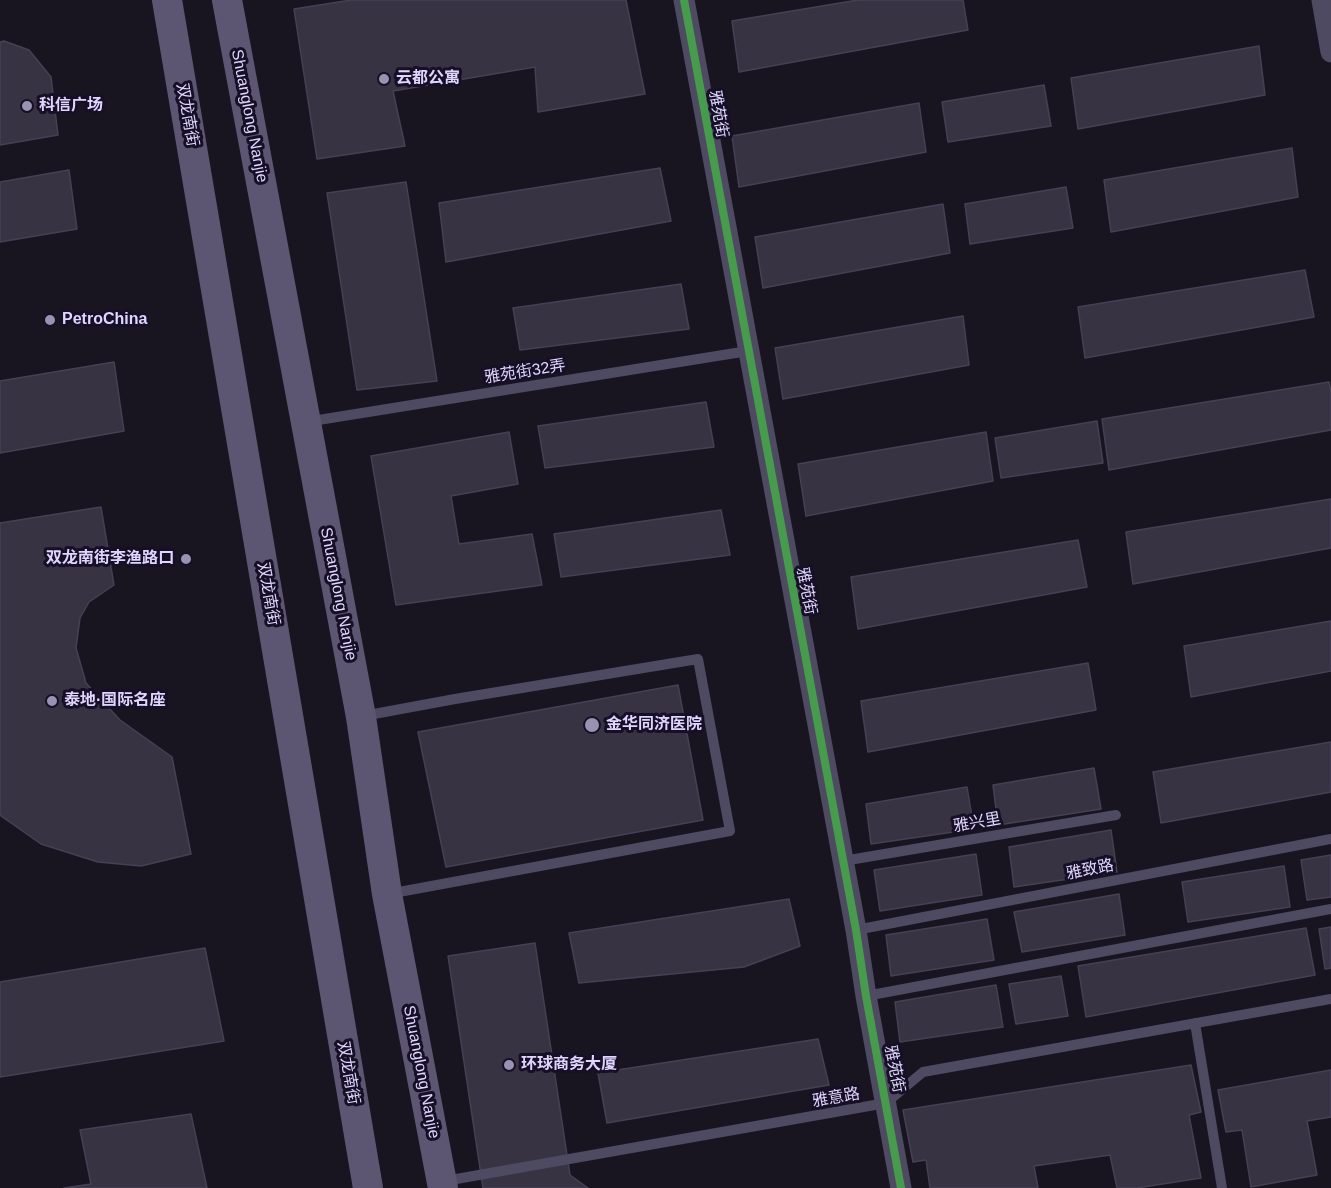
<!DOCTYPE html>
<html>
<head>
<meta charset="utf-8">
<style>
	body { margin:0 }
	canvas { display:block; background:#181521 }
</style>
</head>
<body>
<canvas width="1331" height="1188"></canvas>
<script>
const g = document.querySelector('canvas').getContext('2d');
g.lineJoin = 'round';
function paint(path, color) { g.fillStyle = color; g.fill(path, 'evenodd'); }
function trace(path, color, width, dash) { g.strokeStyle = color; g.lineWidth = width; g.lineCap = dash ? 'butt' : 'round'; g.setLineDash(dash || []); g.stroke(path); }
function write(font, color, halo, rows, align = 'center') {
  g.font = font + ' Arial,"Noto Sans SC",sans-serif'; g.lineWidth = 6; g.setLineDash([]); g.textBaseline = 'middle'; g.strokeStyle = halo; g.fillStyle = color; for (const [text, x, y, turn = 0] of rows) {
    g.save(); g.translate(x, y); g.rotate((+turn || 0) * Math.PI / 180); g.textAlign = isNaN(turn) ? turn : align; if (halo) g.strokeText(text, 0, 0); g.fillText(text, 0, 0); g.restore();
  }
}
const building = new Path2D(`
	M 351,0 L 626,0 L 645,94 L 538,112 L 535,67 L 393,91 L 405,146 L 317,159 L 294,9 Z
	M 858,0 L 963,0 L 968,30 L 739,72 L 732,21 Z
	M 4,41 L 29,50 L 51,77 L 58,135 L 0,145 L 0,42 Z
	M 1259,46 L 1265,95 L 1078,129 L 1071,78 Z
	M 1044,85 L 1051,126 L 948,142 L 942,102 Z
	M 919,103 L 926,152 L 739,187 L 732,136 Z
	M 1292,148 L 1298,197 L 1111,232 L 1104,180 Z
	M 660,168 L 671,221 L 446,262 L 439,203 Z
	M 69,170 L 77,229 L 0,242 L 0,182 Z
	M 406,182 L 437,381 L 357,390 L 327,193 Z
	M 1066,187 L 1073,228 L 970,244 L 965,204 Z
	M 943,204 L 950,253 L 763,288 L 755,237 Z
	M 1305,270 L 1314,317 L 1085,358 L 1078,307 Z
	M 681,284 L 689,329 L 520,350 L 513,308 Z
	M 963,316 L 969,365 L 783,399 L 775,348 Z
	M 114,362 L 124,431 L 0,453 L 0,381 Z
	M 1329,382 L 1331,392 L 1331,430 L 1109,470 L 1102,419 Z
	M 706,402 L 714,447 L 545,468 L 538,426 Z
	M 1097,421 L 1103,463 L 1001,478 L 995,438 Z
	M 509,432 L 518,484 L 451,496 L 459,544 L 532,534 L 542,585 L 396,605 L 371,456 Z
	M 986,432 L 993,481 L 806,516 L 798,464 Z
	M 1331,499 L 1331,548 L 1133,584 L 1126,532 Z
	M 101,507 L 114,585 L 89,602 L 80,618 L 76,648 L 86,683 L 120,720 L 172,757 L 191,854 L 141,866 L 98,862 L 41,844 L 0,815 L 0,523 Z
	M 721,510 L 730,555 L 561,577 L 554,534 Z
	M 1078,540 L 1087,587 L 858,629 L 851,577 Z
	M 1331,621 L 1331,671 L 1191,697 L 1184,646 Z
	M 1088,663 L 1096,710 L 868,752 L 861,701 Z
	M 678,685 L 703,820 L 446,867 L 418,732 Z
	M 1331,742 L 1331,792 L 1161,823 L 1153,772 Z
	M 1094,768 L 1101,809 L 998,825 L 993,785 Z
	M 967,787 L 974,829 L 871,844 L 866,804 Z
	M 1111,830 L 1117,872 L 1014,887 L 1009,847 Z
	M 976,854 L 982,895 L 880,911 L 874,870 Z
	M 1331,855 L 1331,897 L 1307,900 L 1301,860 Z
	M 1284,866 L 1290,907 L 1188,922 L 1182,882 Z
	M 1119,894 L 1125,935 L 1022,952 L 1014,912 Z
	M 789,899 L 800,946 L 744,967 L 579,983 L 569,933 Z
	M 987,919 L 994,960 L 891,976 L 886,935 Z
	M 1331,927 L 1331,968 L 1325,969 L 1319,929 Z
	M 1306,928 L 1315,975 L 1086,1017 L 1078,966 Z
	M 535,943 L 570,1175 L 588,1188 L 483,1188 L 448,956 Z
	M 205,948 L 224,1041 L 0,1077 L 0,982 Z
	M 1061,976 L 1068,1016 L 1016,1024 L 1009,984 Z
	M 996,985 L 1003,1027 L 900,1042 L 895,1002 Z
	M 818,1039 L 829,1085 L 607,1123 L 598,1073 Z
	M 1191,1065 L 1201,1112 L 1189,1115 L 1201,1178 L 1137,1188 L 1117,1188 L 1110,1155 L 1034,1166 L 1038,1188 L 930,1188 L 926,1160 L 913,1162 L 903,1110 Z
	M 1331,1070 L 1331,1117 L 1307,1121 L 1317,1175 L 1251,1187 L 1242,1130 L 1226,1132 L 1218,1090 Z
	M 191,1114 L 207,1188 L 64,1188 L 91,1184 L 80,1130 Z`);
paint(building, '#373343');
trace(building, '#464054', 1.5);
trace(new Path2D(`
	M 306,422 L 748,351
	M 363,716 L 455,699 L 698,659 L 730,831 L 388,894
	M 843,861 L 1116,815
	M 856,930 L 1331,839
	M 866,996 L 1331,909
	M 1195,1023 L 1222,1188
	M 445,1181 L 886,1103 L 923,1072 L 1331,999`), '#4e4a62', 10);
trace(new Path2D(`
	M 684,0 L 856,930 L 866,996 L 901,1188
	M 1322,0 L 1331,52`), '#4e4a62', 21);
trace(new Path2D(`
	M 167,0 L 368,1188
	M 227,0 L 361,717 L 387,894 L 443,1188`), '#5c5673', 30);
trace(new Path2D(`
	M 684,0 L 856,930 L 866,996 L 901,1188`), '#469c4c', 8);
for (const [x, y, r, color] of [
	[384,79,6,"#9992b1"],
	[27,106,6,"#9992b1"],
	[50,320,6,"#9992b1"],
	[186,559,6,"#9992b1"],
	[52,701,6,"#9992b1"],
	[592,725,8,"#9992b1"],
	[509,1065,6,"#9992b1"]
]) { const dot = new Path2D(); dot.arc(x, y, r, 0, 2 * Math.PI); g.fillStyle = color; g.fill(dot); trace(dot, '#161026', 2); }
write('bold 16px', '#dfd5fe', '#161026', [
	["云都公寓",396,79],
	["科信广场",39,106],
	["PetroChina",62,320],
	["双龙南街李渔路口",174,559,"right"],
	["泰地·国际名座",64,701],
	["金华同济医院",606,725],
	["环球商务大厦",521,1065]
], 'left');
write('16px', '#dfd5fe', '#161026', [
	["雅苑街",718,114,80],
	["双龙南街",187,115,80],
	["Shuanglong Nanjie",249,116,79],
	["雅苑街32弄",525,372,-9],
	["雅苑街",806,591,79],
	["双龙南街",268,594,80],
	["Shuanglong Nanjie",338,594,79],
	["雅兴里",977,823,-10],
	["雅致路",1090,870,-11],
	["雅苑街",894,1069,79],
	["Shuanglong Nanjie",421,1072,79],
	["双龙南街",348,1073,80],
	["雅意路",836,1098,-10]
]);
</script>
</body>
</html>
